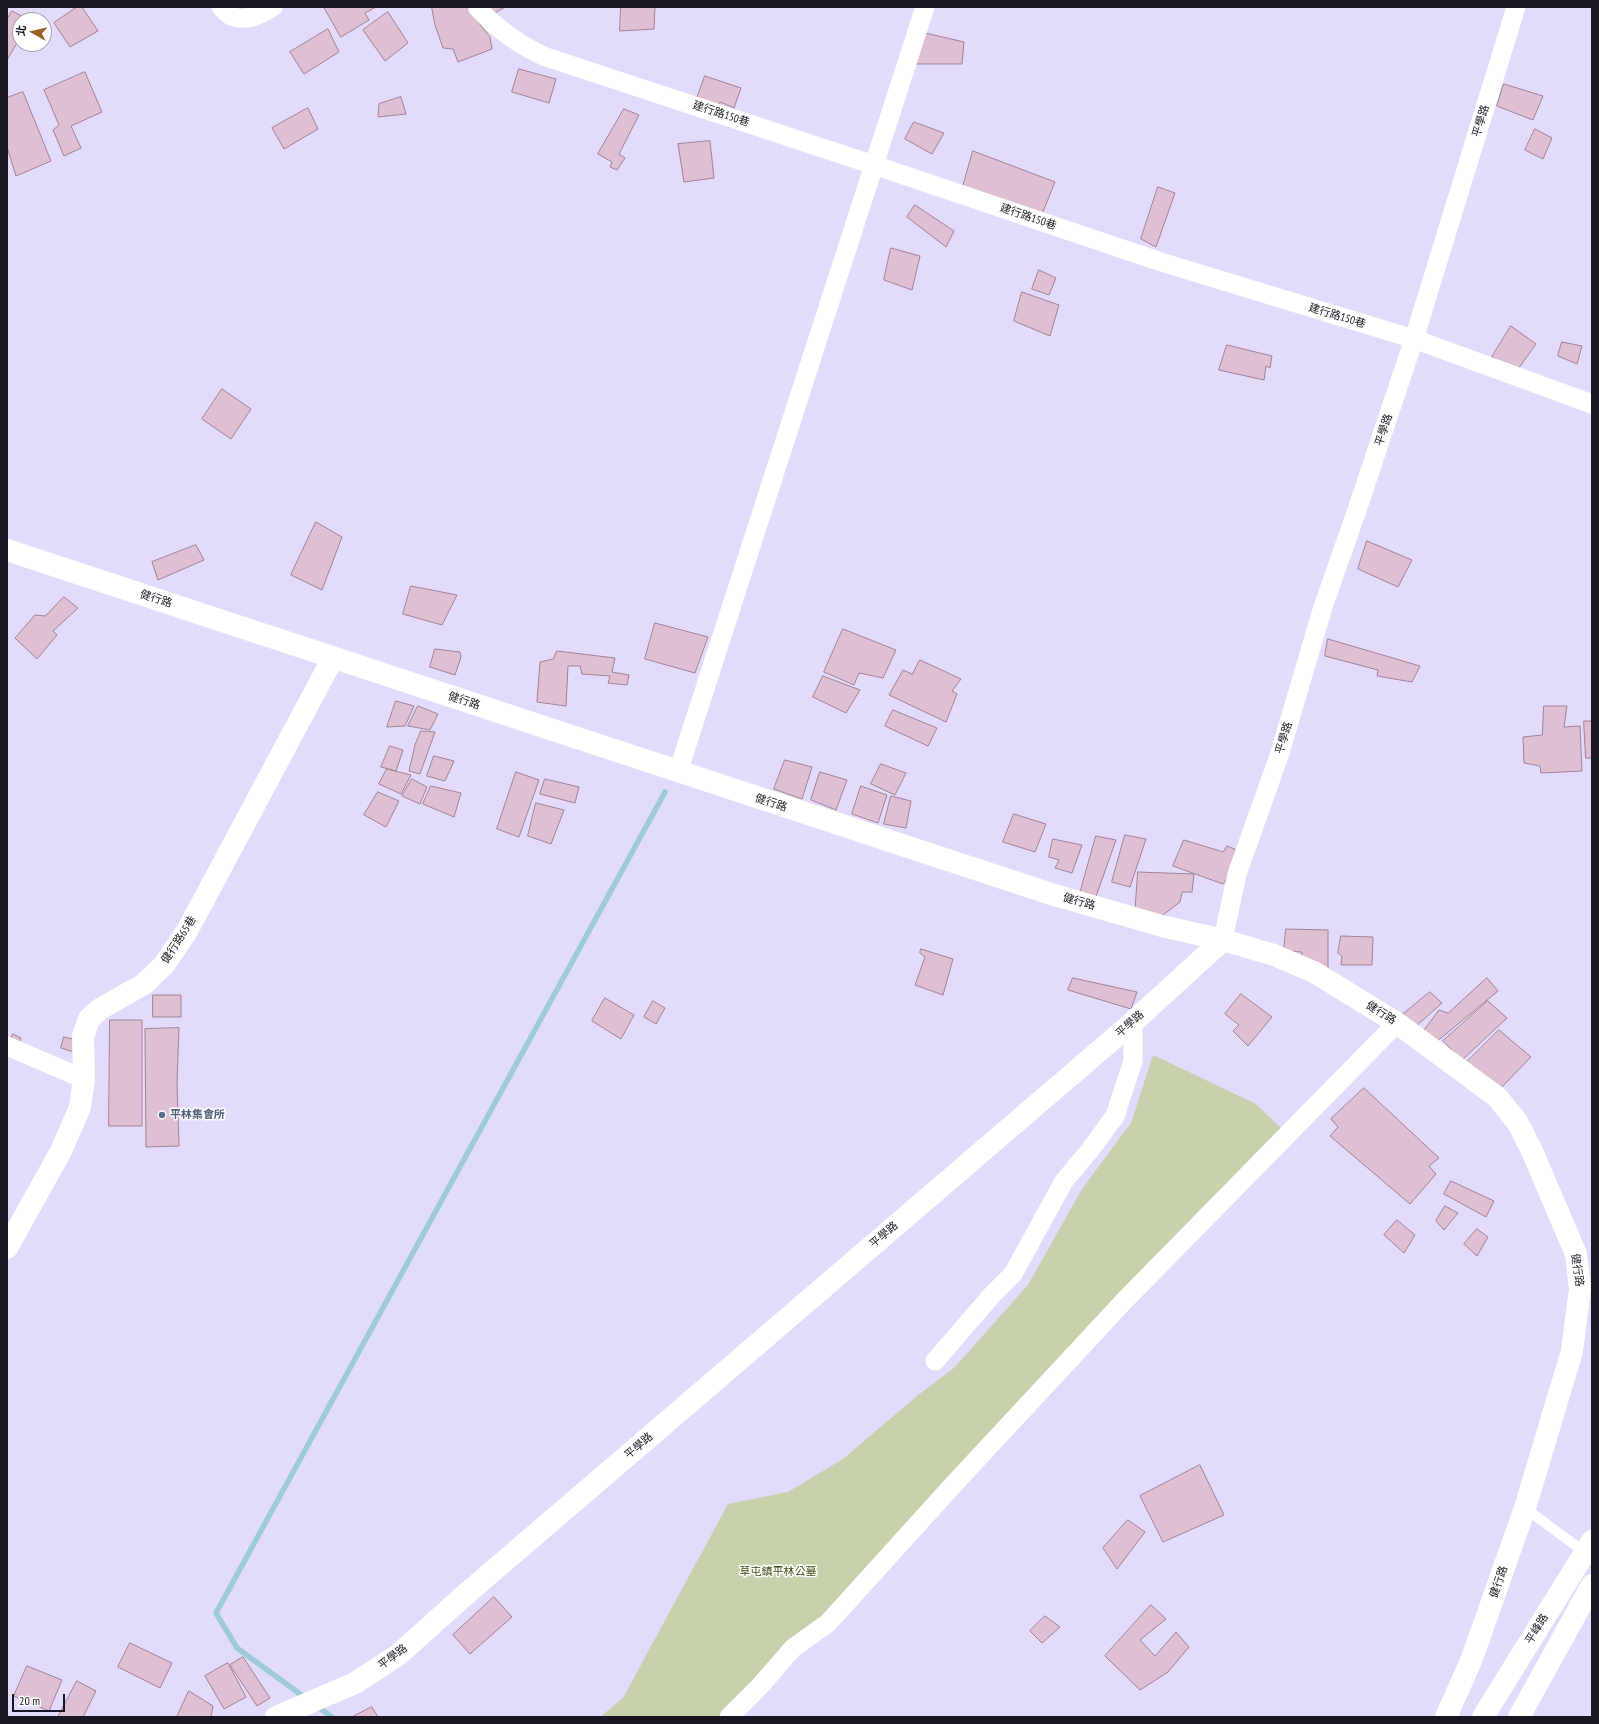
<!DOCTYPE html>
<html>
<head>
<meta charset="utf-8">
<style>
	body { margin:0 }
	#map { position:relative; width:1599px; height:1724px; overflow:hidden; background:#e2dbfb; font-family:"PT Sans Narrow","Noto Sans TC",sans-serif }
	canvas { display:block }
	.frame { position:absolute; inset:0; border:8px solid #191621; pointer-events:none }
	.north { position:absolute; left:12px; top:12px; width:40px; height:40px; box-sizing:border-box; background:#fff; border:1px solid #a3a2a6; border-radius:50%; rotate:278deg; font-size:11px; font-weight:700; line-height:16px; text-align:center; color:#191621 }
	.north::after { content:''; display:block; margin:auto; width:14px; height:18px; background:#9b6020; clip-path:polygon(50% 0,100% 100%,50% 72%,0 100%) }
	.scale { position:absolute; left:12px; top:1694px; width:53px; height:18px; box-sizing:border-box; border:2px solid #191621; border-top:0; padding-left:5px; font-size:12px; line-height:14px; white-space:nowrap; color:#191621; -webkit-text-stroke:3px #fff; paint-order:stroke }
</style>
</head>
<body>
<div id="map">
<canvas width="1599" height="1724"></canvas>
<div class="frame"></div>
<div class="north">北</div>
<div class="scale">20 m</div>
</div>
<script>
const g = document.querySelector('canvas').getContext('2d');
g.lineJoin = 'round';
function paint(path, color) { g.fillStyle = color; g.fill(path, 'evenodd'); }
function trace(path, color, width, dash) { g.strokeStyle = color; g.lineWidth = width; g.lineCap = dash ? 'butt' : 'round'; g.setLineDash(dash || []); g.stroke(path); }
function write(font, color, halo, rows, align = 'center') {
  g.font = font + ' "PT Sans Narrow","Noto Sans TC",sans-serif'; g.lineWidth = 3; g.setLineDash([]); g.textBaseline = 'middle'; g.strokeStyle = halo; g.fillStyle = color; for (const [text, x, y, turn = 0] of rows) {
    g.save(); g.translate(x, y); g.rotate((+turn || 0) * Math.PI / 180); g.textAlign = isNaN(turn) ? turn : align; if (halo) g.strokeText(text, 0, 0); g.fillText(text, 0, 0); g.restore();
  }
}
paint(new Path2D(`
	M 1153,1055 L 1256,1104 L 1287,1134 L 728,1717 L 600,1717 L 623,1698 L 728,1504 L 788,1492 L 843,1459 L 917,1396 L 954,1368 L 1028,1285 L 1082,1189 L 1131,1123 Z`), '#c7d1ac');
trace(new Path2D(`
	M 307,1699 L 237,1648 L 216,1613 L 665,792
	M 315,1705 L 332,1717`), '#9fcbd9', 5.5);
const building = new Path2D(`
	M 77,7 L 82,7 L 98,31 L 70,47 L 54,23 Z
	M 324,7 L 376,7 L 365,13 L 369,20 L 341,37 Z
	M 432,7 L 466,7 L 490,37 L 492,49 L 458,62 L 453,49 L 443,48 L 435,25 Z
	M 482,7 L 505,7 L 490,16 Z
	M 621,7 L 655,7 L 654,29 L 620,31 Z
	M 12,11 L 29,20 L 20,20 L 20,38 L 7,60 L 7,20 Z
	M 388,12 L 408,43 L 385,61 L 363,30 Z
	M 328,29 L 339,52 L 304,74 L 290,52 Z
	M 921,32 L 964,42 L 962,64 L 911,64 Z
	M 519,69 L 556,79 L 549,103 L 512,92 Z
	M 85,72 L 102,112 L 71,126 L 81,148 L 64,156 L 53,130 L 59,125 L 44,90 Z
	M 705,76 L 741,88 L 734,108 L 720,102 L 718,110 L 696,101 Z
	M 1504,84 L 1543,96 L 1533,120 L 1497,106 Z
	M 23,92 L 51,161 L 16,176 L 7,147 L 7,98 Z
	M 401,97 L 406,114 L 378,117 L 379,104 Z
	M 308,108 L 318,129 L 284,149 L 272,128 Z
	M 624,109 L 639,115 L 619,154 L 625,158 L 617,170 L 610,167 L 612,162 L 598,154 Z
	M 914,122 L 944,133 L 932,154 L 905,139 Z
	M 1535,129 L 1552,138 L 1543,159 L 1525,150 Z
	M 710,141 L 714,178 L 684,182 L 678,144 Z
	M 973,151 L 1055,182 L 1040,219 L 962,190 Z
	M 1158,187 L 1175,193 L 1156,247 L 1141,239 Z
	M 915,205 L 954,231 L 946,247 L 907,217 Z
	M 891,248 L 920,256 L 912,290 L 884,280 Z
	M 1039,270 L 1056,278 L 1049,295 L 1032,289 Z
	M 1022,292 L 1059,305 L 1050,336 L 1014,321 Z
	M 1511,326 L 1536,344 L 1516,372 L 1492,357 Z
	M 1562,342 L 1582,346 L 1577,364 L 1558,356 Z
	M 1227,345 L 1272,356 L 1270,368 L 1266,366 L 1264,380 L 1219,370 Z
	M 222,389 L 251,409 L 231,439 L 202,419 Z
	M 316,522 L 342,537 L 322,590 L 291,575 Z
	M 1367,541 L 1412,560 L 1398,587 L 1358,569 Z
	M 196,545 L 204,560 L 158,580 L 152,562 Z
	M 411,586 L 457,595 L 442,625 L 403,614 Z
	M 64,597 L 78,608 L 53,631 L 57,635 L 37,659 L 15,638 L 35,615 L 45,616 Z
	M 655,623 L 708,637 L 695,673 L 645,659 Z
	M 843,629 L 896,650 L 883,678 L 859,673 L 854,685 L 824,672 Z
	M 1328,639 L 1420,666 L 1412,682 L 1377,676 L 1378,670 L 1325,656 Z
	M 435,649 L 460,652 L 461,657 L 455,675 L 430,667 Z
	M 557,651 L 615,658 L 612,672 L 629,675 L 627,685 L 608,683 L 610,676 L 582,674 L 580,666 L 568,666 L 566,706 L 537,702 L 540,662 L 553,659 Z
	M 920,660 L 961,679 L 952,691 L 957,694 L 946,722 L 889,695 L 903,670 L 912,674 Z
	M 823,676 L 860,690 L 846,713 L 813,697 Z
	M 396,701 L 414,706 L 405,726 L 387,727 Z
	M 418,706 L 438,714 L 430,730 L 408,726 Z
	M 1544,706 L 1567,706 L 1564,727 L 1580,726 L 1582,771 L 1541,773 L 1540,766 L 1524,763 L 1523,737 L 1542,735 Z
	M 893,710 L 937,728 L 928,746 L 885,726 Z
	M 1584,721 L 1592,721 L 1592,758 L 1586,758 Z
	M 421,731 L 435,732 L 420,774 L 409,771 L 415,745 Z
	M 390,746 L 403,750 L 396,771 L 381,767 Z
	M 434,756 L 454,761 L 445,781 L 427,776 Z
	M 785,760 L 812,767 L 802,799 L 774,789 Z
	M 881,764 L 906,773 L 895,795 L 871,784 Z
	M 387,769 L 411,775 L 401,794 L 379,784 Z
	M 516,772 L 539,780 L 519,837 L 497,829 Z
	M 820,772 L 847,780 L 836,810 L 811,800 Z
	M 412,779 L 427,787 L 420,804 L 402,796 Z
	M 545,779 L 579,787 L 575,803 L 540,794 Z
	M 431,786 L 461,793 L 454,817 L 423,804 Z
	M 861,786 L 887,795 L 878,823 L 852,814 Z
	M 378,792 L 399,801 L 386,827 L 364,815 Z
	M 891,796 L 911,801 L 906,828 L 884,824 Z
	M 536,803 L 564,810 L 551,844 L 528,836 Z
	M 1014,814 L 1046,824 L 1035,852 L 1003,842 Z
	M 1125,835 L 1146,839 L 1130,887 L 1112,882 Z
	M 1096,836 L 1116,840 L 1094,902 L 1079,897 Z
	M 1053,839 L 1082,845 L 1072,873 L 1055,868 L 1059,860 L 1049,857 Z
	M 1184,840 L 1223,852 L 1227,846 L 1242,852 L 1235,869 L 1223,884 L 1173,866 Z
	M 1138,872 L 1194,874 L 1192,892 L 1182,892 L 1180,902 L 1159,918 L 1135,916 Z
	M 1286,929 L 1328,930 L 1328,970 L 1300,960 L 1302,952 L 1284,951 Z
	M 1341,936 L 1373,937 L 1372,965 L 1341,965 L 1342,956 L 1338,953 Z
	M 921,949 L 953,959 L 943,995 L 915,985 L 925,957 L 920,953 Z
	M 1073,978 L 1137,992 L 1131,1009 L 1068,990 Z
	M 1487,978 L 1498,991 L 1435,1043 L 1424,1030 L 1439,1010 L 1448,1013 Z
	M 1430,992 L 1442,1003 L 1413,1029 L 1401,1016 Z
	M 1241,994 L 1272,1017 L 1248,1046 L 1233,1031 L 1239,1025 L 1225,1014 Z
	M 153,995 L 181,995 L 181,1017 L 153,1017 Z
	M 605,998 L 634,1015 L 621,1039 L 592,1021 Z
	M 653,1001 L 665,1008 L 656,1024 L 644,1017 Z
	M 1488,1001 L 1507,1018 L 1462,1060 L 1443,1041 Z
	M 110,1020 L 142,1020 L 142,1126 L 109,1126 Z
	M 179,1028 L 177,1083 L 179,1146 L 146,1147 L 145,1029 Z
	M 1499,1030 L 1531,1057 L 1498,1091 L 1465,1064 Z
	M 13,1034 L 21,1038 L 13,1055 L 7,1046 Z
	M 64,1037 L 77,1040 L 74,1052 L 61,1048 Z
	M 1364,1088 L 1439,1158 L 1429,1166 L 1436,1174 L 1410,1204 L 1330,1136 L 1338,1127 L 1331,1119 Z
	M 1451,1181 L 1494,1201 L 1486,1217 L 1444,1194 Z
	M 1445,1206 L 1458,1213 L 1444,1230 L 1436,1221 Z
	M 1397,1220 L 1415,1235 L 1404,1253 L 1384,1235 Z
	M 1477,1229 L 1488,1237 L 1477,1256 L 1464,1244 Z
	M 1200,1465 L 1224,1515 L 1163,1542 L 1140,1496 Z
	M 1128,1520 L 1145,1532 L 1117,1569 L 1103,1548 Z
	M 494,1597 L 512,1617 L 470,1654 L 453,1635 Z
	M 1151,1605 L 1166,1619 L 1140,1640 L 1155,1656 L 1176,1632 L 1189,1647 L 1168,1672 L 1140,1690 L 1105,1656 Z
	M 1045,1616 L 1060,1627 L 1042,1643 L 1030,1631 Z
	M 130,1643 L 172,1663 L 160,1688 L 118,1667 Z
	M 243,1657 L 270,1698 L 257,1706 L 230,1665 Z
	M 228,1663 L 246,1697 L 224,1709 L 205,1676 Z
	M 27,1666 L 62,1680 L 49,1711 L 14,1696 Z
	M 77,1681 L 96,1691 L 83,1717 L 58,1717 Z
	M 189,1691 L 213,1706 L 211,1717 L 177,1717 Z
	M 372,1707 L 378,1717 L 352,1717 Z`);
paint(building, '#dfbfd2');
trace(building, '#a08294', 1);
trace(new Path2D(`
	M 1525,1508 L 1587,1554`), '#fff', 10);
trace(new Path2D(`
	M 221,7 C 224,10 227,14 231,16 C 246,22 260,15 273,7
	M 477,7 C 495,28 521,46 546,57 L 874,165 L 1161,262 L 1414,339 L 1592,404
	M 678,772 L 925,7
	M 1223,940 L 1237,874 L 1279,756 L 1323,607 L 1357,510 L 1414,339 L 1516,7
	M 7,1046 L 84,1079
	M 935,1361 L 992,1295 L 1013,1274 L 1064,1181 L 1090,1150 L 1115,1116 L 1133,1061 L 1133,1022
	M 729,1717 L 760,1686 L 793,1648 L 828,1623 L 953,1485 L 1125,1300 L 1397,1023`), '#fff', 19);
trace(new Path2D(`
	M 7,550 L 1051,894 L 1162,926 L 1223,940 L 1274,955 L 1314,972 L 1397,1023 L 1497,1097 L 1518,1123 L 1532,1151 L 1576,1254 L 1580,1289 L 1572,1351 L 1525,1508 L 1471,1661 L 1446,1717
	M 7,1248 L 61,1151 L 80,1107 L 84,1079 L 83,1036 L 89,1019 L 100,1009 L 144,984 L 164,965 L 187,931 L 333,658
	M 276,1717 L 355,1683 L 398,1655 L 465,1595 L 1133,1022 L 1223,940`), '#fff', 22);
trace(new Path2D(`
	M 1483,1717 L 1592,1541
	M 1519,1717 L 1592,1585`), '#fff', 22);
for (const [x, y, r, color] of [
	[162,1115,4,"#5c6f8a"]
]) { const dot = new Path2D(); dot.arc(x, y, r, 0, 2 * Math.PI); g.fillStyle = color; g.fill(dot); trace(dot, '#fff', 1.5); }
write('11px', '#191621', '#fff', [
	["建行路150巷",721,114,18],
	["平學路",1481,121,-73],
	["建行路150巷",1028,217,19],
	["建行路150巷",1337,316,17],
	["平學路",1384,430,-72],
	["健行路",156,599,18],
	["健行路",464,701,18],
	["平學路",1284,738,-73],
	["健行路",771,803,18],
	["健行路",1079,902,16],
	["健行路65巷",179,940,-57],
	["健行路",1381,1013,32],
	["平學路",1130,1024,-42],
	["平學路",884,1235,-41],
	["健行路",1577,1270,82],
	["平學路",639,1446,-41],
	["健行路",1499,1582,-71],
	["平峰路",1537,1629,-58],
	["平學路",393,1657,-37]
]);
write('bold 11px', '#4e5e75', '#fff', [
	["平林集會所",170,1115]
], 'left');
write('11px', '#3d480e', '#fff', [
	["草屯鎮平林公墓",778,1572]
]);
</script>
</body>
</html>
